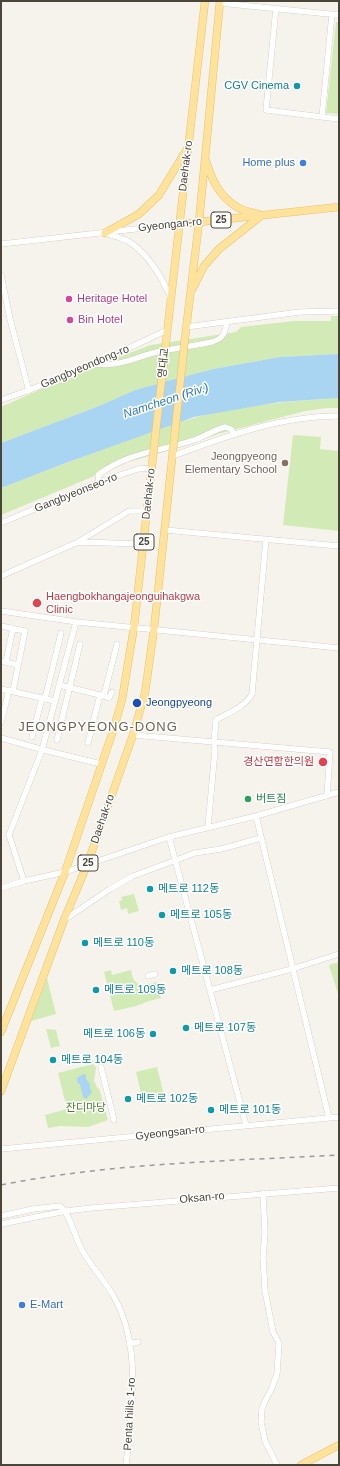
<!DOCTYPE html>
<html>
<head>
<meta charset="utf-8">
<style>
	body { margin:0 }
	#map { position:relative; width:340px; height:1466px; overflow:hidden; background:#f6f3ec; font-family:Helvetica,sans-serif }
	canvas { display:block }
	.frame { position:absolute; inset:0; border:2px solid #4b4439; pointer-events:none }
</style>
</head>
<body>
<div id="map">
<canvas width="340" height="1466"></canvas>
<div class="frame"></div>
</div>
<script>
const g = document.querySelector('canvas').getContext('2d');
g.lineJoin = 'round';
function paint(path, color) { g.fillStyle = color; g.fill(path, 'evenodd'); }
function trace(path, color, width, dash) { g.strokeStyle = color; g.lineWidth = width; g.lineCap = dash ? 'butt' : 'round'; g.setLineDash(dash || []); g.stroke(path); }
function write(font, color, halo, rows, align = 'center') {
  g.font = font + ' Helvetica,"Noto Sans KR",sans-serif'; g.lineWidth = 3; g.setLineDash([]); g.textBaseline = 'middle'; g.strokeStyle = halo; g.fillStyle = color; for (const [text, x, y, turn = 0] of rows) {
    g.save(); g.translate(x, y); g.rotate((+turn || 0) * Math.PI / 180); g.textAlign = isNaN(turn) ? turn : align; if (halo) g.strokeText(text, 0, 0); g.fillText(text, 0, 0); g.restore();
  }
}
paint(new Path2D(`
	M 336,22 L 339,22 L 339,114 L 326,113 Z
	M 331,316 L 339,316 L 339,354 L 280,357 L 213,369 L 167,381 L 135,390 L 99,406 L 1,443 L 1,407 L 84,370 L 151,345 L 236,332 L 241,327 L 294,321 L 331,321 Z
	M 339,398 L 339,408 L 327,408 L 305,411 L 218,434 L 185,446 L 128,462 L 1,515 L 1,488 C 44,471 88,455 132,439 C 155,431 177,422 201,416 C 246,404 293,401 339,398 Z
	M 293,435 L 321,437 L 320,449 L 339,451 L 339,531 L 283,525 Z
	M 134,894 L 139,911 L 128,914 L 127,908 L 121,910 L 119,901 L 122,900 L 121,897 Z
	M 339,962 L 339,994 L 338,994 L 329,965 Z
	M 111,970 L 112,975 L 131,970 L 133,979 L 140,986 L 157,982 L 161,998 L 149,1001 L 136,1006 L 114,1011 L 104,972 Z
	M 47,978 L 56,1014 L 31,1021 Z
	M 46,1029 L 56,1030 L 60,1046 L 51,1048 Z
	M 93,1064 L 96,1067 L 94,1081 L 98,1089 L 99,1088 L 108,1120 L 88,1127 L 60,1126 L 48,1128 L 45,1115 L 67,1109 L 58,1073 Z
	M 157,1067 L 164,1095 L 143,1101 L 136,1072 Z`), '#d2eab5');
paint(new Path2D(`
	M 339,354 L 339,398 L 279,402 L 194,417 L 66,463 L 1,488 L 1,443 L 99,406 L 135,390 L 167,381 L 213,369 L 280,357 Z
	M 84,1074 L 86,1075 L 86,1079 L 90,1084 L 90,1088 L 92,1092 L 86,1099 L 83,1097 L 80,1084 L 78,1084 L 77,1079 L 78,1077 Z`), '#a9d4f2');
const minor = new Path2D(`
	M 220,3 L 339,15
	M 276,8 L 266,110 L 322,117
	M 332,14 L 322,117 L 339,119
	M 105,233 C 113,236 124,238 131,243 C 150,256 162,278 171,298
	M 1,244 L 180,224
	M 1,275 L 10,319 L 29,391
	M 186,327 L 300,312 L 339,311
	M 93,364 C 121,367 132,358 157,352 C 175,348 194,346 212,342 C 224,338 225,333 227,322
	M 1,400 C 58,381 113,356 167,330
	M 173,456 C 226,436 281,416 339,416
	M 99,482 L 98,475 C 126,453 161,451 194,440 C 205,436 214,430 225,427 L 231,429 L 234,434
	M 1,523 L 99,482 L 138,469 L 152,468
	M 165,530 L 339,546
	M 78,542 L 129,511 L 147,511
	M 1,576 L 78,542 L 144,544
	M 1,611 L 77,622 L 339,648
	M 1,626 L 25,631 L 13,691
	M 1,661 L 18,665
	M 6,662 L 13,628
	M 59,685 L 100,695 L 88,743
	M 1,689 L 55,701
	M 100,695 L 104,695 L 117,644
	M 100,695 L 109,698 L 112,692
	M 45,699 L 61,633
	M 1,723 L 9,690
	M 133,735 L 330,752 L 327,796
	M 32,737 L 42,698
	M 1,738 L 44,750 L 101,764
	M 57,740 L 80,644
	M 256,816 L 329,1118
	M 208,827 L 215,750 L 214,742 L 216,720 C 228,713 245,707 252,694 L 266,539
	M 169,837 L 246,1125
	M 24,881 L 9,835 L 42,750 L 76,622
	M 1,888 L 24,881 L 65,872 L 169,837 L 256,816 L 339,792
	M 64,920 L 110,889 L 133,876 L 195,853 L 221,849 L 261,838
	M 148,976 L 155,974
	M 210,990 L 292,969 L 339,954
	M 101,1067 L 114,1120
	M 1,1149 L 339,1117
	M 263,1193 L 265,1233 L 263,1257 L 265,1291 L 273,1332 L 279,1343 L 277,1374 L 271,1390 L 265,1401 L 262,1409 L 261,1422 L 265,1441 L 277,1465
	M 1,1216 L 33,1209 L 60,1206 C 72,1217 74,1237 83,1252 C 92,1267 105,1281 114,1297 C 142,1346 132,1412 126,1465
	M 1,1224 L 66,1211 L 91,1208 L 339,1188
	M 129,1344 L 138,1342`);
const major = new Path2D(`
	M 206,161 C 212,180 219,196 237,207 C 243,211 251,212 258,214
	M 180,224 L 339,207
	M 105,233 L 139,214 L 159,195 L 187,149
	M 193,288 L 204,266 L 219,249 L 262,215
	M 185,338 L 199,222 L 220,1
	M 166,342 L 205,1
	M 1,1032 L 65,872 L 113,731 L 122,700 L 134,627 L 153,456
	M 1,1091 L 64,920 L 87,865 L 133,735 L 145,693 L 154,629 L 173,450
	M 301,1465 L 339,1445`);
trace(minor, '#c2bbae', 6);
trace(major, '#e6c16a', 8);
trace(minor, '#fff', 5.5);
trace(major, '#ffe39c', 7);
trace(new Path2D(`
	M 1,1185 C 111,1163 227,1161 339,1155`), '#9a9a9a', 1.5, [5, 5]);
const majorBridge = new Path2D(`
	M 173,450 L 185,338
	M 153,456 L 166,342`);
trace(majorBridge, '#e6c16a', 8, []);
trace(majorBridge, '#ffe39c', 7);
for (const [x, y, r, color] of [
	[297,86,4,"#0f9aa8"],
	[303,163,4,"#3f7fe0"],
	[69,299,4,"#d1479c"],
	[70,320,4,"#d1479c"],
	[285,463,4,"#8d6e63"],
	[37,603,5,"#e0444e"],
	[137,703,5,"#1a4fb4"],
	[323,762,5,"#e0444e"],
	[248,799,4,"#2e9e5b"],
	[150,889,4,"#0f9aa8"],
	[162,915,4,"#0f9aa8"],
	[85,943,4,"#0f9aa8"],
	[173,971,4,"#0f9aa8"],
	[96,990,4,"#0f9aa8"],
	[186,1028,4,"#0f9aa8"],
	[153,1034,4,"#0f9aa8"],
	[53,1060,4,"#0f9aa8"],
	[128,1099,4,"#0f9aa8"],
	[211,1110,4,"#0f9aa8"],
	[22,1305,4,"#3f7fe0"]
]) { const dot = new Path2D(); dot.arc(x, y, r, 0, 2 * Math.PI); g.fillStyle = color; g.fill(dot); trace(dot, '#fff', 1.5); }
for (const [x, y, w] of [
	[221,220,20],
	[144,542,20],
	[88,863,20]
]) { const box = new Path2D(); box.roundRect(x - w / 2, y - 8, w, 16, 3); g.fillStyle = '#fff'; g.fill(box); trace(box, '#4b4439', 1); }
write('bold 10px', '#4b4439', null, [
	["25",221,220],
	["25",144,542],
	["25",88,863]
]);
write('11px', '#0d838f', '#fff', [
	["CGV Cinema",289,86,"right"],
	["메트로 112동",158,889],
	["메트로 105동",170,915],
	["메트로 110동",93,943],
	["메트로 108동",181,971],
	["메트로 109동",104,990],
	["메트로 107동",194,1028],
	["메트로 106동",145,1034,"right"],
	["메트로 104동",61,1060],
	["메트로 102동",136,1099],
	["메트로 101동",219,1110]
], 'left');
write('11px', '#366cbe', '#fff', [
	["Home plus",295,163],
	["E-Mart",30,1305,"left"]
], 'right');
write('11px', '#4b4439', '#fff', [
	["Daehak-ro",186,166,-83],
	["Gyeongan-ro",170,225,-6],
	["영대교",164,363,-84],
	["Gangbyeondong-ro",85,367,-23],
	["Gangbyeonseo-ro",76,493,-22],
	["Daehak-ro",149,494,-84],
	["Daehak-ro",103,819,-71],
	["Gyeongsan-ro",170,1133,-6],
	["Oksan-ro",202,1198,-5],
	["Penta hills 1-ro",130,1414,-87]
]);
write('11px', '#b23c85', '#fff', [
	["Heritage Hotel",77,299],
	["Bin Hotel",78,320]
], 'left');
write('11px', '#785e54', '#fff', [
	["Jeongpyeong",277,457],
	["Elementary School",277,470]
], 'right');
write('11px', '#be3a42', '#fff', [
	["Haengbokhangajeonguihakgwa",46,597],
	["Clinic",46,610],
	["경산연합한의원",314,762,"right"]
], 'left');
write('11px', '#164399', '#fff', [
	["Jeongpyeong",146,703]
], 'left');
write('11px', '#27864d', '#fff', [
	["버트짐",256,799]
], 'left');
write('11px', '#4a7f2a', '#fff', [
	["잔디마당",86,1108]
]);
write('italic 12px', '#2e7ab2', '#fff', [
	["Namcheon (Riv.)",166,401,-18]
]);
g.letterSpacing = '1px';
write('13px', '#6e6250', '#fff', [
	["JEONGPYEONG-DONG",98,727]
]);
g.letterSpacing = '0px';
</script>
</body>
</html>
